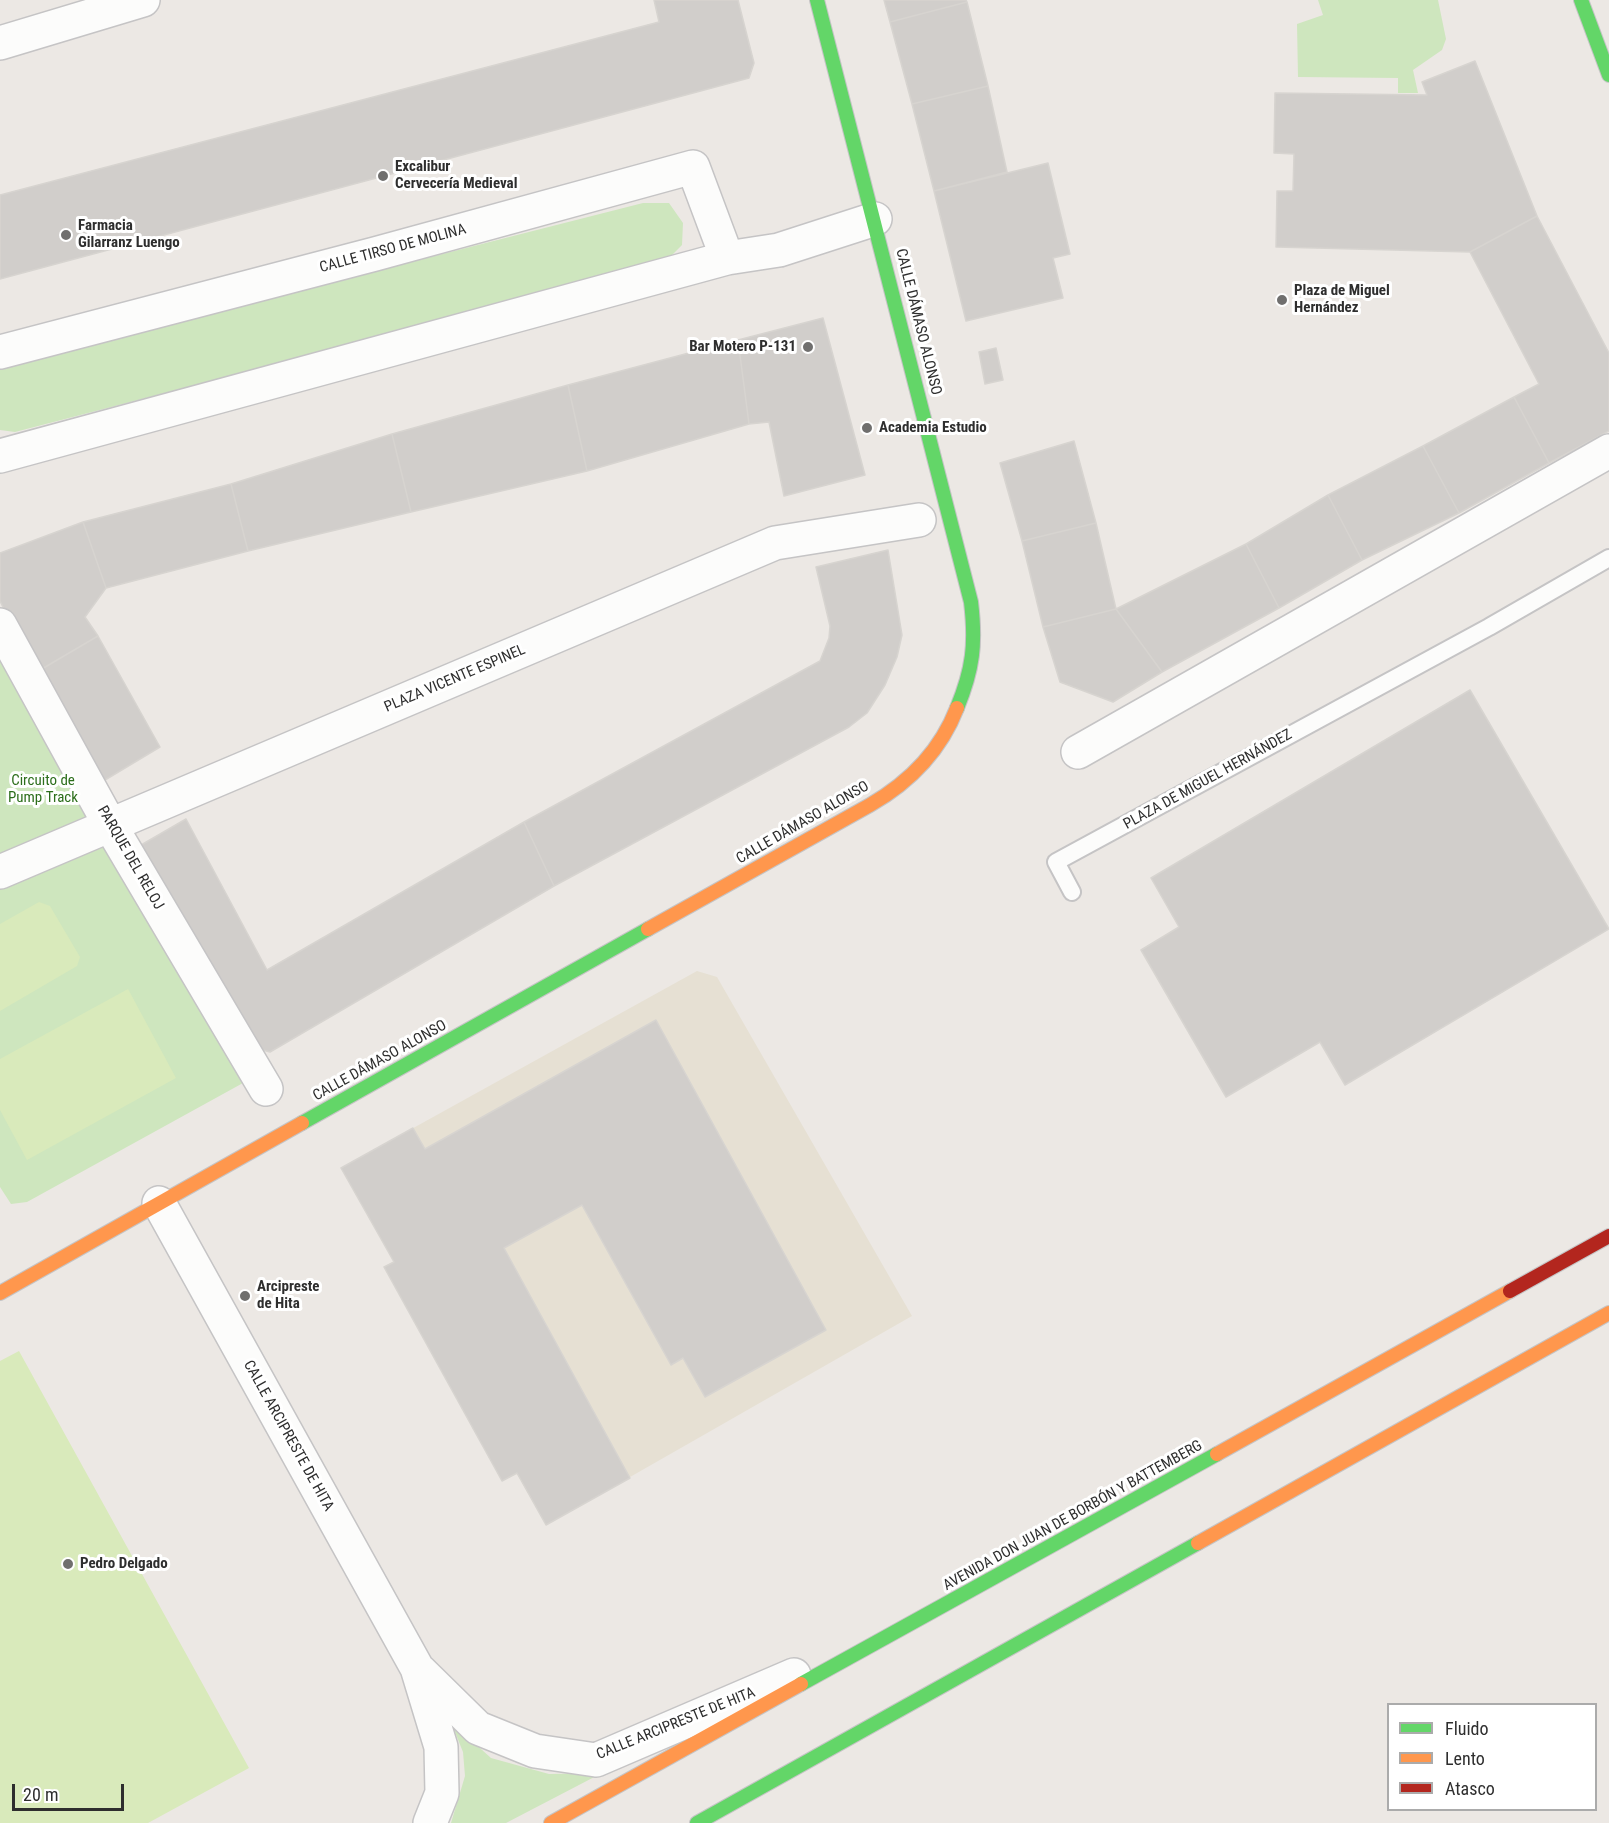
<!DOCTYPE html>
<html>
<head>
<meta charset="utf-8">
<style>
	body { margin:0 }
	#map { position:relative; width:1609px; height:1823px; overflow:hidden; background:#ece8e4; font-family:"Roboto Condensed",sans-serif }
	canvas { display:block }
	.legend { position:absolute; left:1387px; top:1703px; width:210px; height:108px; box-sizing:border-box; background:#fff; border:2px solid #ababab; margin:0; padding:8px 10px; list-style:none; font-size:18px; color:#2e2e2e }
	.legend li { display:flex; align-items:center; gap:12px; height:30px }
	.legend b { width:30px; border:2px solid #ababab }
	.scale { position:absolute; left:12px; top:1784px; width:112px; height:27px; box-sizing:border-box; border:3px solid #2e2e2e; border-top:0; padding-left:8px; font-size:18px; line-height:21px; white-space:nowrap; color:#2e2e2e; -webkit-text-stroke:4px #fff; paint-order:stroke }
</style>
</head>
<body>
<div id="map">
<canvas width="1609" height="1823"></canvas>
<ul class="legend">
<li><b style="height:8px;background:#63d668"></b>Fluido</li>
<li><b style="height:8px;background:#ff974d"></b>Lento</li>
<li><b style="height:8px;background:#b3261e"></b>Atasco</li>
</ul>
<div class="scale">20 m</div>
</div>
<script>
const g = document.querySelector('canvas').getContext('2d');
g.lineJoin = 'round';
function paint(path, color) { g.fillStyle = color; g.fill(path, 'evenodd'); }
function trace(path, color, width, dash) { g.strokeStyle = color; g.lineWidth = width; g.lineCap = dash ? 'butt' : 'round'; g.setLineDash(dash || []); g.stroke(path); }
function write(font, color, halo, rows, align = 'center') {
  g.font = font + ' "Roboto Condensed",sans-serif'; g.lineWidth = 6; g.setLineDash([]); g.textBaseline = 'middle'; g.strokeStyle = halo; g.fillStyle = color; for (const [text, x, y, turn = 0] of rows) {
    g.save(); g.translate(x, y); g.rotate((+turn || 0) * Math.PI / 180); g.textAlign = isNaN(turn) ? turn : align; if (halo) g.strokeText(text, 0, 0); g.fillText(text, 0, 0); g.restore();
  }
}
paint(new Path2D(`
	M 697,971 L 717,977 L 912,1316 L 546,1525 L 517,1474 L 502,1481 L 384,1267 L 394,1261 L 341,1168 Z`), '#e6e0d3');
paint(new Path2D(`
	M 1318,0 L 1438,0 L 1446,39 L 1442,50 L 1413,70 L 1418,93 L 1398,93 L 1398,78 L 1298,77 L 1297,24 L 1323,15 Z
	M 643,203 L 669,203 L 683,223 L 682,245 L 668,259 L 650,267 L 15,432 L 0,430 L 0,368 L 6,365 Z
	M 0,625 L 95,814 L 0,854 Z
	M 110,825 L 266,1089 L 243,1083 L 27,1202 L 11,1204 L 0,1187 L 0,878 Z
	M 451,1722 L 491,1758 L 549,1774 L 602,1773 L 506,1823 L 451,1823 L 465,1776 L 463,1752 Z`), '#cee6be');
paint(new Path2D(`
	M 39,902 L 50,906 L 80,957 L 77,966 L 0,1011 L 0,924 Z
	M 128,989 L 176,1078 L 27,1160 L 0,1110 L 0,1059 Z
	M 19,1351 L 249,1768 L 148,1823 L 0,1823 L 0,1361 Z`), '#d9eabb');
const building = new Path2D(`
	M 654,0 L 738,0 L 754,63 L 749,78 L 0,279 L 0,195 L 659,22 Z
	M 884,0 L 966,0 L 967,2 L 890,22 Z
	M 967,2 L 988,86 L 912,104 L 890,22 Z
	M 1475,61 L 1537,216 L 1470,252 L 1276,247 L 1277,191 L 1293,191 L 1294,154 L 1274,153 L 1275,93 L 1427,95 L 1422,82 Z
	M 988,86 L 1007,172 L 934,191 L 912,104 Z
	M 1048,163 L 1070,254 L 1053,258 L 1063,298 L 966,321 L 934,191 Z
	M 1537,216 L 1609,353 L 1609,431 L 1549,463 L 1514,397 L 1539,384 L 1470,252 Z
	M 823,318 L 865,475 L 784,496 L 769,422 L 749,424 L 738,340 Z
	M 738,340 L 749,424 L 587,471 L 568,385 Z
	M 996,348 L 1003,380 L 985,384 L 979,352 Z
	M 568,385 L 587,471 L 411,512 L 392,434 Z
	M 1514,397 L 1549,463 L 1459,513 L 1423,446 Z
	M 392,434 L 411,512 L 248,551 L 231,484 Z
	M 1074,441 L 1096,523 L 1022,541 L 1000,463 Z
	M 1423,446 L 1459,513 L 1362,560 L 1328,495 Z
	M 231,484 L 248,551 L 106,588 L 83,522 Z
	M 1328,495 L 1362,560 L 1279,608 L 1246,544 Z
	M 83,522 L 106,588 L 85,617 L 98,636 L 35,673 L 0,601 L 0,553 Z
	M 1096,523 L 1116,609 L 1043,627 L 1022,541 Z
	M 1246,544 L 1279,608 L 1162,672 L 1116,609 Z
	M 888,550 L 902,635 L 897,657 L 885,685 L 867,713 L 849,727 L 554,886 L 524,822 L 820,661 L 829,638 L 830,626 L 816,567 Z
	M 1116,609 L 1162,672 L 1113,702 L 1060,682 L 1043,627 Z
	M 98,636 L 160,747 L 95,786 L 35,673 Z
	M 1470,690 L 1609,929 L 1345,1085 L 1320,1042 L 1226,1097 L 1141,950 L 1179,927 L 1151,878 Z
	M 186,819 L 267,970 L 524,822 L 554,886 L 270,1052 L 241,1044 L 129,852 Z
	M 656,1020 L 826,1330 L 705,1397 L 683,1358 L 671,1365 L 582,1205 L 504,1248 L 630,1478 L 546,1525 L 517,1473 L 502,1481 L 384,1267 L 394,1262 L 341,1168 L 413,1128 L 425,1149 Z`);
paint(building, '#d1cecb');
trace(building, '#d7d4d0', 1.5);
const lane = new Path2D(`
	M 1072,892 L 1056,862 L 1489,627 L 1609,558`);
const street = new Path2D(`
	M 0,43 L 143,0
	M 0,352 L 375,254 L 693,167 L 727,258
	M 0,456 L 727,258 L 779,250 L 875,219
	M 0,625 L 110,825 L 266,1089
	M 1078,752 L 1609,451
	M 0,872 L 775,543 L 919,520
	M 159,1203 L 417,1668 L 441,1747 L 442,1793 L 430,1823
	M 420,1671 L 478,1728 L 535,1751 L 596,1760 L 794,1675`);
const fast = new Path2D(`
	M 817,0 L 971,602 C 976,644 973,669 957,708
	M 1581,0 L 1609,75
	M 302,1123 L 648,929
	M 801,1684 L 1217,1454
	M 697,1823 L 1198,1543`);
const slow = new Path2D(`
	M 648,929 L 870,805 C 910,782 940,752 957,708
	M 0,1293 L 302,1123
	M 1217,1454 L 1510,1291
	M 1198,1543 L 1609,1313
	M 551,1823 L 801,1684`);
const jam = new Path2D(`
	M 1510,1291 L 1609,1236`);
trace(lane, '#c5c4c5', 20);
trace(street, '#c5c4c5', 36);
trace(fast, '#c5c4c5', 16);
trace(slow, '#c5c4c5', 16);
trace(jam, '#c5c4c5', 16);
trace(lane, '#fcfcfb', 16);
trace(street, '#fcfcfb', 33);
trace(fast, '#63d668', 14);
trace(slow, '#ff974d', 14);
trace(jam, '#b3261e', 14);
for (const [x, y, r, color] of [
	[383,176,6,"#706f6e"],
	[66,235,6,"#706f6e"],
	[1282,300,6,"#706f6e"],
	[808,347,6,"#706f6e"],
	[867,428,6,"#706f6e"],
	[245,1296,6,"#706f6e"],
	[68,1564,6,"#706f6e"]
]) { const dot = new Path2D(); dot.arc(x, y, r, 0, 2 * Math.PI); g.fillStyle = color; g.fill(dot); trace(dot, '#fff', 2); }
write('bold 15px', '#2e2e2e', '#fff', [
	["Excalibur",395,167],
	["Cervecería Medieval",395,184],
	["Farmacia",78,226],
	["Gilarranz Luengo",78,243],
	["Plaza de Miguel",1294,291],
	["Hernández",1294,308],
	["Bar Motero P-131",796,347,"right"],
	["Academia Estudio",879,428],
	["Arcipreste",257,1287],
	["de Hita",257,1304],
	["Pedro Delgado",80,1564]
], 'left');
write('15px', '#2e2e2e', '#fff', [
	["CALLE TIRSO DE MOLINA",393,249,-15],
	["CALLE DÁMASO ALONSO",918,322,76],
	["PLAZA VICENTE ESPINEL",455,679,-23],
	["PLAZA DE MIGUEL HERNÁNDEZ",1208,780,-29],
	["CALLE DÁMASO ALONSO",803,823,-30],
	["PARQUE DEL RELOJ",130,858,60],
	["CALLE DÁMASO ALONSO",380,1061,-29],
	["CALLE ARCIPRESTE DE HITA",288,1436,61],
	["AVENIDA DON JUAN DE BORBÓN Y BATTEMBERG",1073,1516,-29],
	["CALLE ARCIPRESTE DE HITA",676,1724,-22]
]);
write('15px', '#2c6e1b', '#fff', [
	["Circuito de",43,781],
	["Pump Track",43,798]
]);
</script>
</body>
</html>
